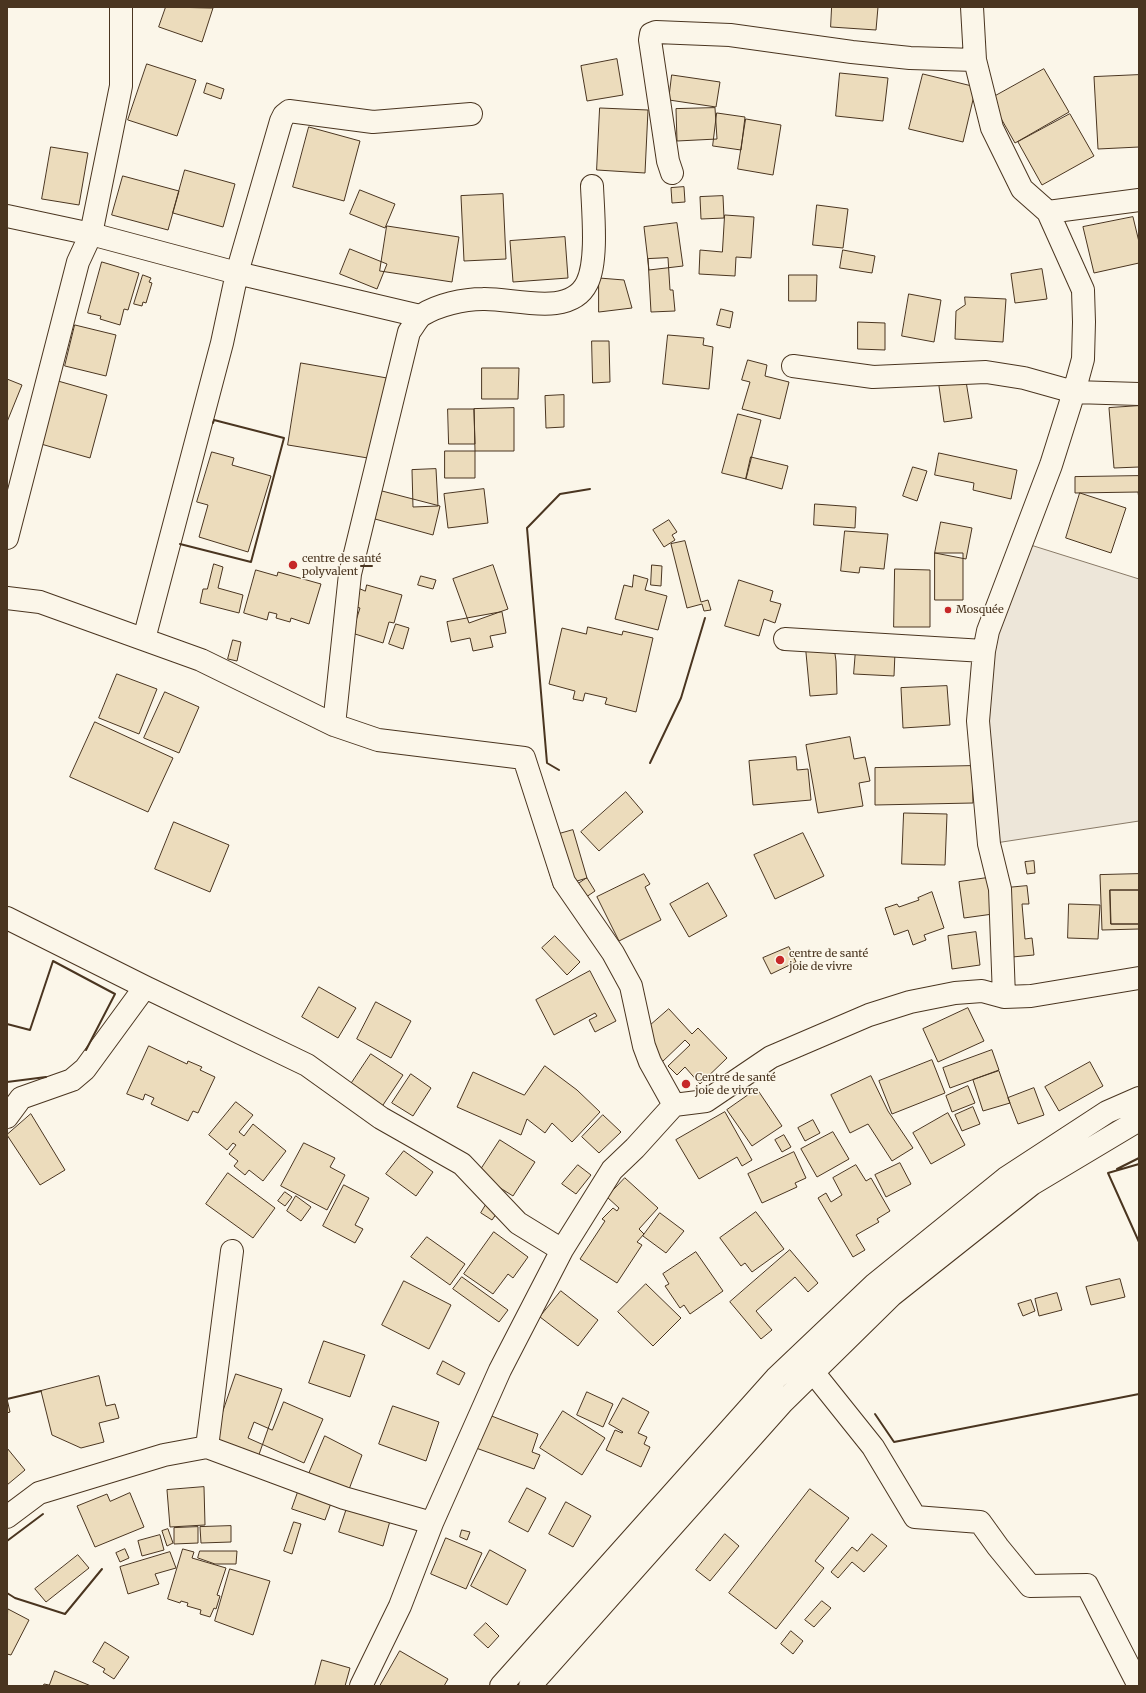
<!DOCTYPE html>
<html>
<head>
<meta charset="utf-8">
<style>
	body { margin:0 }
	#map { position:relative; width:1146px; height:1693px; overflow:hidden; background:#fbf6e9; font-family:Merriweather,serif }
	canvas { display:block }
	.frame { position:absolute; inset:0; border:8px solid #4a3520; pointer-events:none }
</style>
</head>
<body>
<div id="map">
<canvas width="1146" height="1693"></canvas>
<div class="frame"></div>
</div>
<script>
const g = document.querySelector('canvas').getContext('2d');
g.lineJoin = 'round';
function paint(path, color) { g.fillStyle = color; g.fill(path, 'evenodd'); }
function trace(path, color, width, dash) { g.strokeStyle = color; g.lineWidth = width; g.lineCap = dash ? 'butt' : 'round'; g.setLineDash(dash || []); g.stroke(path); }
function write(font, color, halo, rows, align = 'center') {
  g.font = font + ' Merriweather,serif'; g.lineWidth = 3; g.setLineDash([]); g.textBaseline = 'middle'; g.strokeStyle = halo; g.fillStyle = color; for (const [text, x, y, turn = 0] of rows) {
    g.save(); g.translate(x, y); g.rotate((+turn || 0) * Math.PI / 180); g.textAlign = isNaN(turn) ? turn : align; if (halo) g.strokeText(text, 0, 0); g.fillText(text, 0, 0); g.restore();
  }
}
const green = new Path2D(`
	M 1021,542 L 1139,579 L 1139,821 L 989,844 L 983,659 Z`);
paint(green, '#ede6d9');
trace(green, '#887966', 1);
const building = new Path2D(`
	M 166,7 L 213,8 L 202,42 L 159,27 Z
	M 832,7 L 878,7 L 876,30 L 831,27 Z
	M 617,59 L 623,95 L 587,101 L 581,66 Z
	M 147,64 L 196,80 L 177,136 L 128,120 Z
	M 1044,69 L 1069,112 L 1015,143 L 990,99 Z
	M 840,73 L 888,78 L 883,121 L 836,116 Z
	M 923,74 L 976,87 L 963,142 L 909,129 Z
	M 672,75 L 720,82 L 716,107 L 669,100 Z
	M 1139,75 L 1139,147 L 1098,149 L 1094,77 Z
	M 207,83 L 224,89 L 221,99 L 204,93 Z
	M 600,108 L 648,110 L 645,173 L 597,170 Z
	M 715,108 L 717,139 L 677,141 L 676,109 Z
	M 717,113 L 745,117 L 741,150 L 713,146 Z
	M 1070,114 L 1094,156 L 1042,185 L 1018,142 Z
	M 746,119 L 781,125 L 773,175 L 738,169 Z
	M 309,127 L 360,141 L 344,201 L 293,187 Z
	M 51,147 L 88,153 L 79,205 L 42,199 Z
	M 185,170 L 235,184 L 223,227 L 173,213 Z
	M 123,176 L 179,191 L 168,230 L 112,215 Z
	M 684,187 L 685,202 L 672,203 L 671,188 Z
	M 360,190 L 395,204 L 385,228 L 350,214 Z
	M 503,194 L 506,259 L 464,261 L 461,196 Z
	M 723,196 L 724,218 L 701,219 L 700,197 Z
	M 817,205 L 848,209 L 843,248 L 813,245 Z
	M 725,215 L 754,217 L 751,258 L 736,257 L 735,276 L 699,274 L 700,250 L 722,252 Z
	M 1133,217 L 1139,242 L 1139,263 L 1094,273 L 1083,227 Z
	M 677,223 L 683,266 L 649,270 L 644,227 Z
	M 387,226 L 459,237 L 452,282 L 380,271 Z
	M 565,237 L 568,278 L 513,282 L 510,241 Z
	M 350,249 L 387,264 L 377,289 L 340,274 Z
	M 843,250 L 875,256 L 872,273 L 840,268 Z
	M 668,258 L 670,290 L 673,290 L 675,311 L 651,312 L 648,259 Z
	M 102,262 L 139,273 L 128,310 L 124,309 L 120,325 L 100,319 L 101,316 L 88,313 Z
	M 1042,269 L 1047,299 L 1015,303 L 1011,274 Z
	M 143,275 L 151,278 L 149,282 L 152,283 L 146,303 L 143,302 L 142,306 L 134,304 Z
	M 789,275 L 817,275 L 816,301 L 789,301 Z
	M 599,278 L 624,280 L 632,308 L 599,312 Z
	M 909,294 L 941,300 L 934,342 L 902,336 Z
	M 965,297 L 1006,299 L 1003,342 L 955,339 L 956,311 L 965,305 Z
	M 721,309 L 733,312 L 730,328 L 717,325 Z
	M 858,322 L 885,323 L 885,350 L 858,349 Z
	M 75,325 L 116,335 L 106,376 L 65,366 Z
	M 668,335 L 704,338 L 703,345 L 713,347 L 709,389 L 663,384 Z
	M 592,341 L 609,341 L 610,382 L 593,383 Z
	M 748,360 L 767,365 L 765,376 L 789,382 L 780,419 L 742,409 L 750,382 L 742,380 Z
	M 301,363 L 387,378 L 374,459 L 288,445 Z
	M 482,368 L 519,368 L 518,399 L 482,399 Z
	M 965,375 L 972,418 L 944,422 L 938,379 Z
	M 7,379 L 22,385 L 7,422 Z
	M 58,381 L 107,395 L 90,458 L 41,444 Z
	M 564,395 L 564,427 L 546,428 L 545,396 Z
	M 1139,406 L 1139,467 L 1114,468 L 1109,408 Z
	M 514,408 L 514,451 L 475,451 L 474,409 Z
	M 448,409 L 474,409 L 475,444 L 449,444 Z
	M 738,414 L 761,420 L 746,479 L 722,473 Z
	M 445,451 L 475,451 L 475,478 L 445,478 Z
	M 212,452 L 234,458 L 232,465 L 271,476 L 248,552 L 199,537 L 208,505 L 197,502 Z
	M 939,453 L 1017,470 L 1011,499 L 973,490 L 974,483 L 935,475 Z
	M 751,457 L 788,466 L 782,489 L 746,479 Z
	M 913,467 L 927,471 L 917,501 L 903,496 Z
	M 436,469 L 438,506 L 413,507 L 412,470 Z
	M 1139,476 L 1139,499 L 1138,492 L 1075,493 L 1075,477 Z
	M 484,489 L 488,523 L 448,528 L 444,494 Z
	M 382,491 L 440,506 L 433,535 L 375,519 Z
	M 1080,493 L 1126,508 L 1111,553 L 1066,538 Z
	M 815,504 L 856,507 L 855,528 L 814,525 Z
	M 669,520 L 677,532 L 672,535 L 675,540 L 664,547 L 653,530 Z
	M 941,522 L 972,528 L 966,559 L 935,553 Z
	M 845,531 L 888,534 L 884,569 L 860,567 L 859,573 L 841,571 Z
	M 685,541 L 701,602 L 708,600 L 711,610 L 704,611 L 702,604 L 687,608 L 671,544 Z
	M 935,553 L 963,553 L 963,600 L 935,600 Z
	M 214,564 L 223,567 L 218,588 L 243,595 L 239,613 L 200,603 L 203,589 L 207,589 Z
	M 493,565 L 508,609 L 469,623 L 453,579 Z
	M 652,565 L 662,566 L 661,586 L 651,585 Z
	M 895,569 L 930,570 L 930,627 L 894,627 Z
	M 256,570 L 277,576 L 278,572 L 321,584 L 309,624 L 291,618 L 290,622 L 276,618 L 277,614 L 269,612 L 267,620 L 244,613 Z
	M 634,575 L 648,579 L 645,590 L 667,596 L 658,630 L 615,619 L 624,585 L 632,587 Z
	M 421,576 L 436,580 L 433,589 L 418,585 Z
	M 739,580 L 773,591 L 770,601 L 781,604 L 775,623 L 764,619 L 759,636 L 725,626 Z
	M 367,585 L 402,595 L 394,623 L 389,622 L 383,643 L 352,633 L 360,608 L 353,606 L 358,588 L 365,591 Z
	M 502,612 L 506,633 L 490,636 L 493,647 L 473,651 L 470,638 L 451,642 L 447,622 Z
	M 396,624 L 409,628 L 403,649 L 389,644 Z
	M 588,627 L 622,635 L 623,631 L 653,638 L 636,712 L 605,704 L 607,698 L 585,693 L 583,701 L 573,699 L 575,691 L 549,684 L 562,628 L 586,634 Z
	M 233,640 L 241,642 L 237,661 L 228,659 Z
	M 833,640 L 836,661 L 837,694 L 810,696 L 805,642 Z
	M 856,649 L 895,652 L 894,676 L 854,674 Z
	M 117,674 L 157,689 L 139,734 L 99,718 Z
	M 947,686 L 950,725 L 903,728 L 901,688 Z
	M 165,692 L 199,707 L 179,753 L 144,738 Z
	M 95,722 L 173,758 L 148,812 L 70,777 Z
	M 850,737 L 854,759 L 865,757 L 870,781 L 859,783 L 863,806 L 818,813 L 806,745 Z
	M 796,757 L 797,770 L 808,769 L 811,800 L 753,805 L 749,761 Z
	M 972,766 L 973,803 L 875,805 L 875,768 Z
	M 626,792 L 643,812 L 599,851 L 581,832 Z
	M 904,813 L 947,814 L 945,865 L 902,864 Z
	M 174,822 L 229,845 L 210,892 L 155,869 Z
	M 573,830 L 587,878 L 554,888 L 542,848 L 555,845 L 552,836 Z
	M 803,833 L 824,876 L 775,899 L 754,855 Z
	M 1034,861 L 1035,873 L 1027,874 L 1025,862 Z
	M 644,874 L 650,884 L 645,887 L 661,920 L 619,941 L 597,897 Z
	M 1139,874 L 1139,890 L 1110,890 L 1111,924 L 1139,924 L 1139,929 L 1102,930 L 1100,875 Z
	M 587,878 L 595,891 L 570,908 L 562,895 Z
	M 987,878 L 993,914 L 964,918 L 959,882 Z
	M 708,883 L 727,916 L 689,937 L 670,904 Z
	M 1027,886 L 1029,904 L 1022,904 L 1025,939 L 1032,938 L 1034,955 L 1012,957 L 1006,888 Z
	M 1110,890 L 1139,890 L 1139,924 L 1111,924 Z
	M 932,892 L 944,928 L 924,935 L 926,940 L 913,945 L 908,930 L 894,935 L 885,908 L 897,904 L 899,907 L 919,900 L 918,898 Z
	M 1069,904 L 1100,905 L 1098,939 L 1068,938 Z
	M 976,932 L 980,965 L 952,969 L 948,936 Z
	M 555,936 L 580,962 L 567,975 L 542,948 Z
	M 789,947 L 796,962 L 771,974 L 763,958 Z
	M 590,971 L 616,1021 L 595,1032 L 589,1020 L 597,1016 L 595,1013 L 554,1035 L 536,1000 Z
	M 319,987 L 356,1008 L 338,1038 L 302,1017 Z
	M 376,1002 L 411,1021 L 391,1058 L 357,1039 Z
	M 968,1008 L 984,1041 L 938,1062 L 923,1029 Z
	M 669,1009 L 692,1034 L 698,1028 L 727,1058 L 700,1084 L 685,1067 L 677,1075 L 668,1066 L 690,1045 L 685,1040 L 661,1063 L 637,1037 Z
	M 149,1046 L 187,1064 L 188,1061 L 202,1067 L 200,1070 L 215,1077 L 198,1113 L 193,1111 L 188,1121 L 151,1104 L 154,1098 L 145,1094 L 143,1100 L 127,1094 Z
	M 992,1050 L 999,1070 L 950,1088 L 943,1068 Z
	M 371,1054 L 403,1075 L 379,1111 L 347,1090 Z
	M 932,1060 L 945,1093 L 892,1114 L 879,1081 Z
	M 1090,1062 L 1103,1086 L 1059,1111 L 1045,1087 Z
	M 545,1066 L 577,1090 L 600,1112 L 572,1142 L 552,1123 L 545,1133 L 527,1119 L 521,1135 L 457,1107 L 473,1072 L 524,1095 Z
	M 999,1071 L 1010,1103 L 983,1111 L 973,1080 Z
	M 411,1074 L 431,1088 L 413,1116 L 392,1103 Z
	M 871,1076 L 888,1111 L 913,1148 L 892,1161 L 868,1124 L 850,1133 L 831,1095 Z
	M 968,1086 L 975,1103 L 952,1112 L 946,1096 Z
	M 1034,1088 L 1044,1115 L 1018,1124 L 1008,1098 Z
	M 757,1089 L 782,1126 L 752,1146 L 727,1110 Z
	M 236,1102 L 253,1115 L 239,1132 L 244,1136 L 253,1124 L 286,1151 L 263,1181 L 249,1170 L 245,1175 L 234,1166 L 238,1161 L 229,1154 L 236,1145 L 233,1143 L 227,1150 L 209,1135 Z
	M 973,1107 L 980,1124 L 962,1131 L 955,1115 Z
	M 725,1112 L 752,1160 L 742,1166 L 737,1157 L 699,1179 L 676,1140 Z
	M 948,1113 L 965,1145 L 931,1164 L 913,1133 Z
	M 31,1114 L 65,1170 L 40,1185 L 7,1135 Z
	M 603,1115 L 621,1132 L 599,1153 L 582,1137 Z
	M 813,1120 L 820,1133 L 805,1141 L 798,1128 Z
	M 833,1132 L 849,1159 L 817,1177 L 801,1149 Z
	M 784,1135 L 791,1147 L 782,1152 L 775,1140 Z
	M 500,1140 L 535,1162 L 513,1196 L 478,1174 Z
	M 304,1143 L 335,1158 L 330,1167 L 345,1175 L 327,1210 L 281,1186 Z
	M 404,1151 L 433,1172 L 416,1196 L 386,1174 Z
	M 794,1152 L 806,1178 L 795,1183 L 797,1187 L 762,1203 L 748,1174 Z
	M 900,1163 L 911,1184 L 886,1197 L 875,1175 Z
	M 578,1165 L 591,1175 L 576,1194 L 562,1184 Z
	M 856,1165 L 866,1181 L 871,1178 L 890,1211 L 877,1219 L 879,1222 L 856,1235 L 865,1250 L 853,1257 L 818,1198 L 826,1193 L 831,1202 L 842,1195 L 833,1178 Z
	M 228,1173 L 275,1208 L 253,1238 L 206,1204 Z
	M 625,1178 L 658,1208 L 639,1229 L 644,1234 L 637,1242 L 642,1245 L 617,1283 L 580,1259 L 605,1221 L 602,1219 L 613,1208 L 617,1211 L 619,1208 L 607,1197 Z
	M 344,1185 L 369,1198 L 355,1225 L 363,1229 L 355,1243 L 323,1226 Z
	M 285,1192 L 292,1197 L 285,1206 L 278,1201 Z
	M 296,1196 L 311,1207 L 301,1221 L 287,1211 Z
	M 487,1203 L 499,1210 L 492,1220 L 481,1213 Z
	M 756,1212 L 784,1249 L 752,1272 L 745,1263 L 741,1266 L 720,1238 Z
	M 660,1213 L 684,1231 L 666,1253 L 643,1236 Z
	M 494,1232 L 528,1257 L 513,1278 L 508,1274 L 493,1294 L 464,1274 Z
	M 427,1237 L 465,1264 L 450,1285 L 411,1257 Z
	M 790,1250 L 818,1283 L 808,1292 L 795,1277 L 756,1311 L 772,1330 L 761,1339 L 730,1302 Z
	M 696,1252 L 723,1291 L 690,1314 L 684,1305 L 680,1308 L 665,1286 L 669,1284 L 663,1274 Z
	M 462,1277 L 508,1310 L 499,1322 L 453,1289 Z
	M 1120,1279 L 1125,1297 L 1091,1305 L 1086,1287 Z
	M 404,1281 L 451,1305 L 429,1349 L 382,1325 Z
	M 646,1284 L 681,1318 L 653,1346 L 618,1312 Z
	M 561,1291 L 598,1320 L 578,1346 L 540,1317 Z
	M 1057,1293 L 1062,1310 L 1039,1316 L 1035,1299 Z
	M 1031,1300 L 1035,1311 L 1023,1316 L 1018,1304 Z
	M 324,1341 L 365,1355 L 350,1397 L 309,1383 Z
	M 443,1361 L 465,1373 L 459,1385 L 437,1374 Z
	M 236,1374 L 282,1389 L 256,1463 L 211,1447 Z
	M 99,1376 L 106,1406 L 115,1404 L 119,1418 L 99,1423 L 104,1442 L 81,1448 L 52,1435 L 41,1391 Z
	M 587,1392 L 613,1404 L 603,1427 L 577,1415 Z
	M 623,1398 L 649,1412 L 638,1433 L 647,1437 L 644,1444 L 650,1447 L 641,1467 L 606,1450 L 615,1430 L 622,1433 L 623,1432 L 609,1424 Z
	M 7,1399 L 10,1412 L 7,1413 Z
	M 284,1402 L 323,1419 L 304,1463 L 248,1438 L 254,1422 L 272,1430 Z
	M 393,1406 L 439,1422 L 426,1461 L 379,1444 Z
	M 563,1411 L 605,1438 L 582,1475 L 540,1448 Z
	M 489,1415 L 538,1434 L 532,1452 L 540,1455 L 534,1469 L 476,1448 Z
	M 325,1436 L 362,1455 L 348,1492 L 308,1476 Z
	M 7,1448 L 25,1470 L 7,1485 Z
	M 204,1487 L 205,1525 L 170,1527 L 167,1490 Z
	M 527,1488 L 546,1498 L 528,1532 L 509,1522 Z
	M 810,1489 L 849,1518 L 815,1561 L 824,1568 L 776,1629 L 729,1593 Z
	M 298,1492 L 331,1503 L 325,1520 L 292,1509 Z
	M 130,1493 L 144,1527 L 95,1547 L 77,1506 L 107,1494 L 110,1501 Z
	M 566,1502 L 591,1516 L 573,1547 L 549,1534 Z
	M 347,1508 L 390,1521 L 383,1546 L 339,1532 Z
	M 294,1522 L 301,1524 L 292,1554 L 284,1551 Z
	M 231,1526 L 231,1542 L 201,1543 L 200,1527 Z
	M 198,1527 L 198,1543 L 174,1544 L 174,1528 Z
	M 168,1529 L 173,1543 L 167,1546 L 162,1531 Z
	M 462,1530 L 470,1532 L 467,1540 L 460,1537 Z
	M 725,1534 L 739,1546 L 710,1581 L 696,1570 Z
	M 872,1534 L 887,1546 L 864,1572 L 852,1562 L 838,1578 L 831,1572 L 852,1547 L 857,1551 Z
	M 160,1535 L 164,1550 L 142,1556 L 138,1541 Z
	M 446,1538 L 482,1553 L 466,1589 L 431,1574 Z
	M 125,1549 L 129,1558 L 120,1562 L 116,1553 Z
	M 183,1549 L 194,1552 L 192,1558 L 226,1568 L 217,1595 L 220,1596 L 216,1609 L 214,1608 L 210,1617 L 200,1614 L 201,1610 L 187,1606 L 188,1603 L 181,1601 L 180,1603 L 168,1599 Z
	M 490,1550 L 526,1570 L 507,1605 L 471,1586 Z
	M 200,1551 L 237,1551 L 236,1564 L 215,1564 L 198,1558 Z
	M 170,1552 L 176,1568 L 155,1574 L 159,1584 L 128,1594 L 120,1567 Z
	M 78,1555 L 89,1568 L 46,1602 L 35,1589 Z
	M 230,1569 L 270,1581 L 253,1635 L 215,1621 Z
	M 822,1601 L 831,1608 L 814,1627 L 805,1620 Z
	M 8,1609 L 29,1620 L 11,1655 L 7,1654 Z
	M 486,1623 L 499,1636 L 488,1648 L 474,1635 Z
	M 791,1631 L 803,1641 L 793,1654 L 781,1644 Z
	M 105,1642 L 129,1657 L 114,1679 L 103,1672 L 105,1669 L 93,1662 Z
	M 400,1651 L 448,1679 L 444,1686 L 380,1686 Z
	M 322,1660 L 350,1668 L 345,1686 L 315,1686 Z
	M 55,1671 L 91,1686 L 43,1686 L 44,1684 L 49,1685 Z`);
paint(building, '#ecdcbc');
trace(building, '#4a3520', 1);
const minor = new Path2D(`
	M 972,7 L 975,60 L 992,128 L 1022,189 L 1048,212 L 1083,290 L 1084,322 L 1083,359 L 1074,392 L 1051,465 L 988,631 L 984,651 L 978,721 L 989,844 L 1000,889 L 1004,997
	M 672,173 L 668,161 L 650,40 L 651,34 L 656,32 L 730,35 L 852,52 L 910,58 L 975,60
	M 1048,212 L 1139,200
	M 7,216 L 91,234 L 121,86 L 121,7
	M 420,316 L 237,273 L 281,121 L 284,115 L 289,111 L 373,122 L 471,114
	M 793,366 L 873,377 L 986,372 L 1024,378 L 1074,392 L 1139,394
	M 7,538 L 78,262 L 91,234 L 237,273 L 222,343 L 144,639
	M 7,598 L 40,602 L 201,660 L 334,725 L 378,740 L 524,758 L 564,882 L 613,953 L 631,986 L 644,1046 L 650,1062 L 674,1105
	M 785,639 L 984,651
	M 334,725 L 350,574 L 409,332 C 413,327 417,319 422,315 C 438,305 463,299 483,299 C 514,298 570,318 587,283 C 598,261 593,212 592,186
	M 7,918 L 145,987 L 307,1065 L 381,1118 L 462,1164 L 518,1223 L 562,1250
	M 7,1117 L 21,1098 L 72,1080 L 85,1069 L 145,987
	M 813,1372 L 873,1447 L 915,1517 L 980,1522 L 998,1547 L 1030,1586 L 1087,1585 L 1139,1686
	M 207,1447 L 344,1498 L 432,1523
	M 7,1517 L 39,1493 L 164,1455 L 207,1447 L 232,1251
	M 361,1686 L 400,1606 L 432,1523 L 500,1370 L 562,1250 L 612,1170 L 635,1148 L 674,1105 L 706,1101 L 771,1057 L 869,1015 L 910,1002 L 955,993 L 982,991 L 1004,997 L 1031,996 L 1139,978`);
const major = new Path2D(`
	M 501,1686 L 776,1378 L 875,1284 L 1006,1178 L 1107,1112 L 1139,1098
	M 530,1686 L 782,1403 L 892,1295 L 1032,1184 L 1139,1120`);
trace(minor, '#4a3520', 24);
trace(major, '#4a3520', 24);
trace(minor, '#fbf6e9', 22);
trace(major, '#fbf6e9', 22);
trace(new Path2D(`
	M 180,544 L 251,562 L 284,438 L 214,420 L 213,423
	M 361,566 L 372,566
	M 650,763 L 681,698 L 705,618
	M 559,770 L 547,763 L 527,528 L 560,494 L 590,489
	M 7,1024 L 30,1030 L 53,961 L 115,994 L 86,1050
	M 7,1082 L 46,1077
	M 1139,1164 L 1108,1173 L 1139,1242
	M 1117,1169 L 1139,1158
	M 7,1399 L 41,1391
	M 875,1414 L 894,1442 L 1139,1394
	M 7,1541 L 43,1514
	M 7,1593 L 15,1598 L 65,1614 L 102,1569`), '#4a3520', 2);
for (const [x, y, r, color] of [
	[293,565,5,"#c62828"],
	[948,610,4,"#c62828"],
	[780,960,5,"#c62828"],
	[686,1084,5,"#c62828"]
]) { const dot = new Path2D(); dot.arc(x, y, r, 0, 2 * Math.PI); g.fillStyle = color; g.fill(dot); trace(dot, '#fbf6e9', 1.5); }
write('11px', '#4a3520', '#fbf6e9', [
	["centre de santé",302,559],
	["polyvalent",302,572],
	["Mosquée",956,610],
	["centre de santé",789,954],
	["joie de vivre",789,967],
	["Centre de santé",695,1078],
	["joie de vivre",695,1091]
], 'left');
</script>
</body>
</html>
